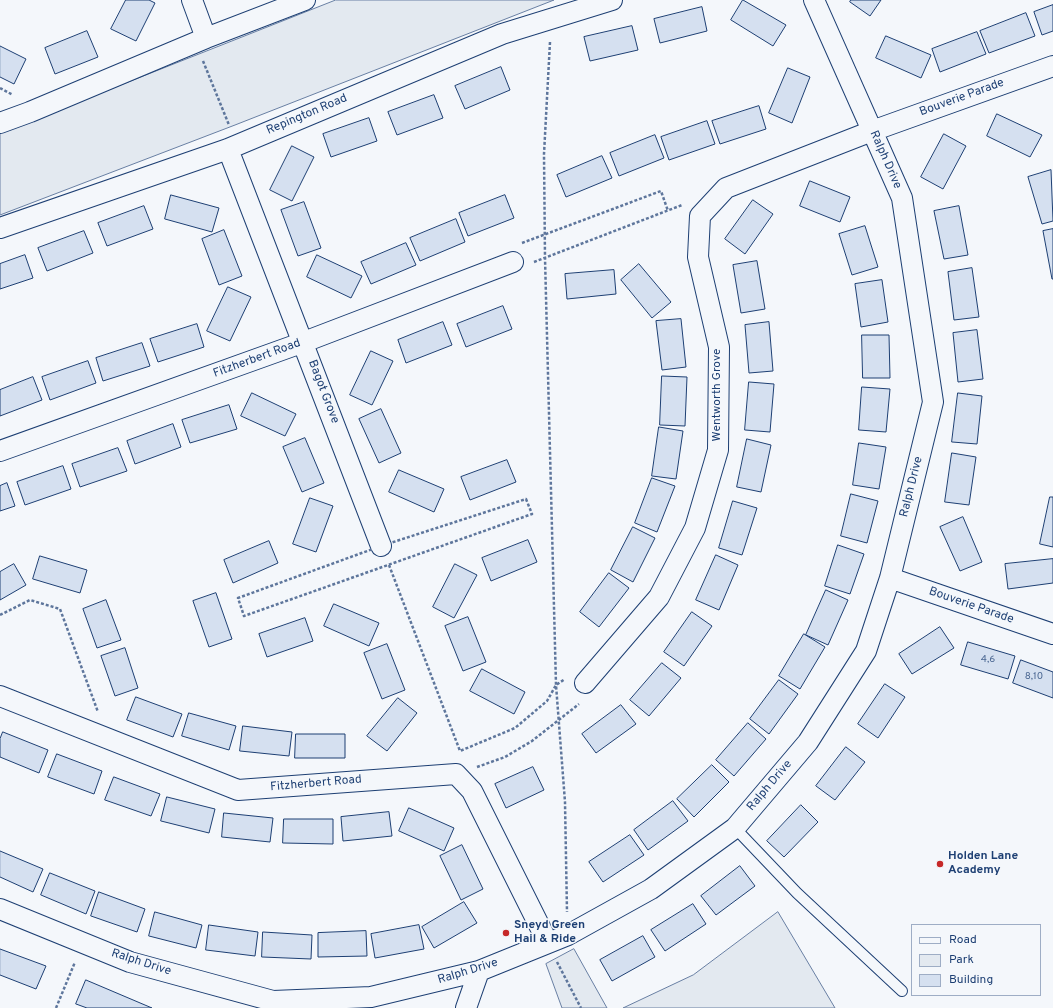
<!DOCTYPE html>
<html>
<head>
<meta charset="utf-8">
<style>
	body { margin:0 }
	#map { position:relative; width:1053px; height:1008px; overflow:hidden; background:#f4f7fb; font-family:Overpass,sans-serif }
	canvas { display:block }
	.legend { position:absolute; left:911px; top:924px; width:130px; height:72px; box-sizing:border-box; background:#f4f7fb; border:1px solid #9eadc5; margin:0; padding:5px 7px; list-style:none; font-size:12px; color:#1d3f73 }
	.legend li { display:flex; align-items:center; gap:8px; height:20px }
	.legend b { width:20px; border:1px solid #9eadc5 }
</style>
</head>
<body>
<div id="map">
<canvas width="1053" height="1008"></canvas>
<ul class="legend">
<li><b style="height:5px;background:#f4f7fb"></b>Road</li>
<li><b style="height:11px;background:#e3e9f0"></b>Park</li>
<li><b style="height:11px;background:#d5e0f0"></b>Building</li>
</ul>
</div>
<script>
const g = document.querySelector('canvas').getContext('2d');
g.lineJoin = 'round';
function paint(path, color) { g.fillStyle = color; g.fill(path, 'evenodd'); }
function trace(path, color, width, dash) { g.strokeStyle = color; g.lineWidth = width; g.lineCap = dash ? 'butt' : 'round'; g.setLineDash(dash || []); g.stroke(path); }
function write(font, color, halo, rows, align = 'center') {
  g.font = font + ' Overpass,sans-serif'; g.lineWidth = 3; g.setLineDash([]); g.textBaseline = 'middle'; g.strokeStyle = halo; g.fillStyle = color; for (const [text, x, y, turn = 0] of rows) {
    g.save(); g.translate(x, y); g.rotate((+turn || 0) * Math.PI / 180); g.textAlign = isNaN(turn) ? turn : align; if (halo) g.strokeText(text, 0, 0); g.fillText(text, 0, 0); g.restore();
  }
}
const green = new Path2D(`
	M 336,0 L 554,0 L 235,125 L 0,215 L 0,133 Z
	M 778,912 L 835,1008 L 623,1008 L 693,975 Z
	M 574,949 L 607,1008 L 562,1008 L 546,964 Z`);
paint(green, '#e3e9f0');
trace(green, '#687fa3', 1);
const building = new Path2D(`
	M 126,0 L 149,0 L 155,3 L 136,41 L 111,29 Z
	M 743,0 L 786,25 L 773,46 L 731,20 Z
	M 851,0 L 881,0 L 870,16 L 850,2 Z
	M 1053,5 L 1053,31 L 1042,35 L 1034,12 Z
	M 702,7 L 707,31 L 660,43 L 654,19 Z
	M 1026,13 L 1035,36 L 989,53 L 980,31 Z
	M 632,26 L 638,50 L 590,61 L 584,37 Z
	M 87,31 L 98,57 L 55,74 L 45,48 Z
	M 977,32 L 986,54 L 940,72 L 932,49 Z
	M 886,36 L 931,55 L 921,78 L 876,58 Z
	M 0,46 L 26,59 L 14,84 L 0,77 Z
	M 501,67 L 510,90 L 465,109 L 455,86 Z
	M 788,68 L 810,77 L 792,123 L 769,113 Z
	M 434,95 L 443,118 L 397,135 L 388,112 Z
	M 759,106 L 766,129 L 720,144 L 712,121 Z
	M 997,114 L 1042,135 L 1030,157 L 987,136 Z
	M 369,118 L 377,141 L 331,157 L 323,134 Z
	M 707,121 L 715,144 L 669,160 L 661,137 Z
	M 944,134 L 966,146 L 943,189 L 921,177 Z
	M 655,135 L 664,158 L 619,176 L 610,153 Z
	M 292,146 L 314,157 L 292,201 L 270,190 Z
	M 602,156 L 612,178 L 566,197 L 557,175 Z
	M 1051,170 L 1053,221 L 1042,224 L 1028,177 Z
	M 810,181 L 850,197 L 840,222 L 800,206 Z
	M 171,195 L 219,208 L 212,232 L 165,219 Z
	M 505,195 L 514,218 L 468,236 L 459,213 Z
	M 753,200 L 773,214 L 745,254 L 725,239 Z
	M 304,202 L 321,248 L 298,256 L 281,210 Z
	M 144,206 L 153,229 L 107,246 L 98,223 Z
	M 959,206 L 968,255 L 944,259 L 934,211 Z
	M 456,219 L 465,242 L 420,261 L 410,238 Z
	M 865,226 L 878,267 L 852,275 L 839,234 Z
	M 1053,229 L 1053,279 L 1052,279 L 1043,231 Z
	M 224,230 L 242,276 L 219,285 L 202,239 Z
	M 84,231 L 93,253 L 47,271 L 38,248 Z
	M 406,243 L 416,265 L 371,284 L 361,262 Z
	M 25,255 L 33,278 L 0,289 L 0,264 Z
	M 317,255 L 362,276 L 351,298 L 307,277 Z
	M 757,261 L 765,309 L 741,313 L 733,265 Z
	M 639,264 L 671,302 L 652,318 L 621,280 Z
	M 972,268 L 979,317 L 954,320 L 948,272 Z
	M 614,270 L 616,294 L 567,299 L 565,274 Z
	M 882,280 L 888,322 L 861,327 L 855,284 Z
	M 228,287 L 251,297 L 230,341 L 207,331 Z
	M 503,306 L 512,329 L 466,347 L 457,324 Z
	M 681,319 L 686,367 L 662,370 L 656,321 Z
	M 443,322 L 452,345 L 406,363 L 398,340 Z
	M 769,322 L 773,371 L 749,373 L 745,325 Z
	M 197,324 L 204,347 L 158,362 L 150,339 Z
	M 977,330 L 983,379 L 958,382 L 953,333 Z
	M 862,335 L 889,335 L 890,378 L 863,378 Z
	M 142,343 L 150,366 L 103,381 L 96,358 Z
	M 371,351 L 393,361 L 372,405 L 350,395 Z
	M 88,361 L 96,383 L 50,400 L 42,377 Z
	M 662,376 L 687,377 L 685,426 L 660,425 Z
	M 33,377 L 42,400 L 0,416 L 0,390 Z
	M 749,382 L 774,384 L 770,432 L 745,430 Z
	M 862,387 L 890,389 L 886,432 L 859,430 Z
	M 252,393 L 296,414 L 285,436 L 241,416 Z
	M 958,393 L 982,396 L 977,444 L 952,442 Z
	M 229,405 L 237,429 L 190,443 L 182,420 Z
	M 381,409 L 401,453 L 379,463 L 359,419 Z
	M 173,424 L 181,447 L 135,464 L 127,441 Z
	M 659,427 L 683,431 L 676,479 L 652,476 Z
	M 305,438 L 324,483 L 302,492 L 283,447 Z
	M 747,439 L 771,445 L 761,492 L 737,487 Z
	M 859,443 L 886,447 L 879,489 L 853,485 Z
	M 118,448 L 127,471 L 80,487 L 72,464 Z
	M 952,453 L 976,457 L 969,505 L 945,502 Z
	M 507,460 L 516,482 L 470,500 L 461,477 Z
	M 63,466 L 71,489 L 25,505 L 17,482 Z
	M 399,470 L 444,489 L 434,512 L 389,492 Z
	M 652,478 L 675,486 L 657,532 L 635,523 Z
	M 7,483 L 15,506 L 0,511 L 0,486 Z
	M 851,494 L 878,501 L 867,543 L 841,536 Z
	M 1050,497 L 1053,497 L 1053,547 L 1040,544 Z
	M 310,498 L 333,506 L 316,552 L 293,544 Z
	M 733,501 L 757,508 L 742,555 L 719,548 Z
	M 963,517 L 982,562 L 960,571 L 940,527 Z
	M 633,527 L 655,538 L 633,582 L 611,570 Z
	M 528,540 L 537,562 L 491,581 L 482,558 Z
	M 269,541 L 278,563 L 233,583 L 224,560 Z
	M 838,545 L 864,554 L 850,594 L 825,586 Z
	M 716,555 L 738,565 L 719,610 L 696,600 Z
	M 40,556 L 87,570 L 80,593 L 33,579 Z
	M 1053,559 L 1053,583 L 1008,589 L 1005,564 Z
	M 14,564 L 26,585 L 0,600 L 0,572 Z
	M 455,564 L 477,575 L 454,618 L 433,607 Z
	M 609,573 L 629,588 L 599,627 L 580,612 Z
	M 826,590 L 848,600 L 828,645 L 806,635 Z
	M 216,593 L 232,639 L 209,647 L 193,601 Z
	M 106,600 L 121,640 L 97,648 L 83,609 Z
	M 334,604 L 379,623 L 369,646 L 324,626 Z
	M 692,612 L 712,626 L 684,666 L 664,652 Z
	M 468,617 L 486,662 L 463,671 L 445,626 Z
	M 305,618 L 313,641 L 267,657 L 259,634 Z
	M 940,627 L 954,648 L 912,674 L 899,654 Z
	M 804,634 L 825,647 L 800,689 L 779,676 Z
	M 968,642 L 1015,656 L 1008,679 L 961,665 Z
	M 387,644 L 405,690 L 382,699 L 364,653 Z
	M 125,648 L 138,688 L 115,696 L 101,656 Z
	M 1021,660 L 1053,672 L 1053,698 L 1013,683 Z
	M 662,663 L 681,678 L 649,716 L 630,700 Z
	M 482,669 L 525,692 L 514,714 L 470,691 Z
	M 779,680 L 798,694 L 769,734 L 750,719 Z
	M 885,684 L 905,697 L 878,738 L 858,724 Z
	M 136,697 L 182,714 L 173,737 L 127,720 Z
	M 398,698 L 417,713 L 387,751 L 367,736 Z
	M 621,705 L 636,724 L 596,753 L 582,734 Z
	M 189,713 L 236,726 L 229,750 L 182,736 Z
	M 748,723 L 766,739 L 734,776 L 716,760 Z
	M 243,726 L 292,732 L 289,756 L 240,751 Z
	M 3,732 L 48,750 L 39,773 L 0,757 L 0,739 Z
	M 296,734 L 345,734 L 345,758 L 295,758 Z
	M 846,747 L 865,762 L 835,800 L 816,786 Z
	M 57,754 L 102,771 L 94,794 L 48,777 Z
	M 712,765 L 729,782 L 694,817 L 677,799 Z
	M 533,767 L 544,790 L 506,808 L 495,784 Z
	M 114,777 L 160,794 L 151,816 L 105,800 Z
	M 167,797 L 215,809 L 209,833 L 161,821 Z
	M 673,801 L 688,821 L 648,850 L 634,830 Z
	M 801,805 L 818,822 L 784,857 L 767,841 Z
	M 409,808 L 454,828 L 444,851 L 399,831 Z
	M 389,812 L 392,836 L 343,841 L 341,817 Z
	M 224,813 L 273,818 L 270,842 L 222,837 Z
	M 284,819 L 333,819 L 333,844 L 283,843 Z
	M 630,835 L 644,855 L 603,882 L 589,862 Z
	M 462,845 L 483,889 L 461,900 L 440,856 Z
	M 0,851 L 43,869 L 33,892 L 0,877 Z
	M 740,866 L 755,886 L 716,915 L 701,896 Z
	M 50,873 L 95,891 L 86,914 L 41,895 Z
	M 99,892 L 145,909 L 137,932 L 91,916 Z
	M 464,902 L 477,923 L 434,948 L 422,927 Z
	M 693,904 L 706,924 L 665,951 L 651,930 Z
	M 155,912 L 202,925 L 196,948 L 149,936 Z
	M 209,925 L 258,932 L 255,956 L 206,950 Z
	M 419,925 L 424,949 L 375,958 L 371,934 Z
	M 366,931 L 367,956 L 318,957 L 318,933 Z
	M 263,932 L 312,935 L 311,959 L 262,957 Z
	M 643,936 L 655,957 L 612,981 L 600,960 Z
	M 0,949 L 46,966 L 36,989 L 0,975 Z
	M 86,980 L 152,1008 L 87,1008 L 76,1004 Z`);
paint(building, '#d5e0f0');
trace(building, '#1d3f73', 1);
const lane = new Path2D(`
	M 735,828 L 797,893 L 902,991`);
const street = new Path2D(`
	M 192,0 L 206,38
	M 0,123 L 30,112 L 206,38 L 305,0
	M 228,149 L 381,546
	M 0,228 L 228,149 L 502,34 L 612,0
	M 0,451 L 304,342 L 513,262
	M 890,578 L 1053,634
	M 585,683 L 659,597 L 695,528 L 718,450 L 719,347 L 698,257 L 700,216 L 726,188 L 872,131 L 1053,66
	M 0,696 L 238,790 L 456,774 L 472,791 L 548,943
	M 0,909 L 130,962 L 273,1001 L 371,997 L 479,971 L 568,935 L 651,889 L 735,828 L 808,742 L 866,651 L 890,578 L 933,402 L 902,198 L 814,0
	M 466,1008 L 479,971`);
trace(lane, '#1d3f73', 12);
trace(street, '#1d3f73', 22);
trace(new Path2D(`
	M 550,42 L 544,154 L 545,258 L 556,685 L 565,802 L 567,912
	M 203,61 L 229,125
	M 0,88 L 13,95
	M 522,243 L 661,191 L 668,211
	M 534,262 L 682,205
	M 526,499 L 532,514 L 244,616 L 238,598 L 381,546 Z
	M 389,565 L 460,751 L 515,728 L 547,701 L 556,685 L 565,679
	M 0,615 L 30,600 L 60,609 L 98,712
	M 477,767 L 505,757 L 532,741 L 579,704
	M 557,962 L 581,1008
	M 56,1008 L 75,962`), '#5e769c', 2.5, [3, 2]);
trace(lane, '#f4f7fb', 10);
trace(street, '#f4f7fb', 20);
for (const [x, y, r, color] of [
	[940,864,4,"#c62828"],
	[506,933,4,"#c62828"]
]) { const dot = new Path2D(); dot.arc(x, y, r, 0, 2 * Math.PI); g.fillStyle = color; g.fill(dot); trace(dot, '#f4f7fb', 1.5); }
write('10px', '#4b6792', null, [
	["4,6",988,660],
	["8,10",1034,677]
]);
write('12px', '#1d3f73', '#f4f7fb', [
	["Bouverie Parade",962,98,-20],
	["Repington Road",307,115,-23],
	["Ralph Drive",885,160,66],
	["Fitzherbert Road",257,359,-20],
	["Bagot Grove",323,392,69],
	["Wentworth Grove",718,395,-90],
	["Ralph Drive",912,487,-76],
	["Bouverie Parade",971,606,19],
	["Fitzherbert Road",316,784,-5],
	["Ralph Drive",770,786,-50],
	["Ralph Drive",141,963,18],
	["Ralph Drive",468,972,-17]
]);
write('bold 12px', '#1d3f73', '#f4f7fb', [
	["Holden Lane",948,857],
	["Academy",948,871],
	["Sneyd Green",514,926],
	["Hail & Ride",514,940]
], 'left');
</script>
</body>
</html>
